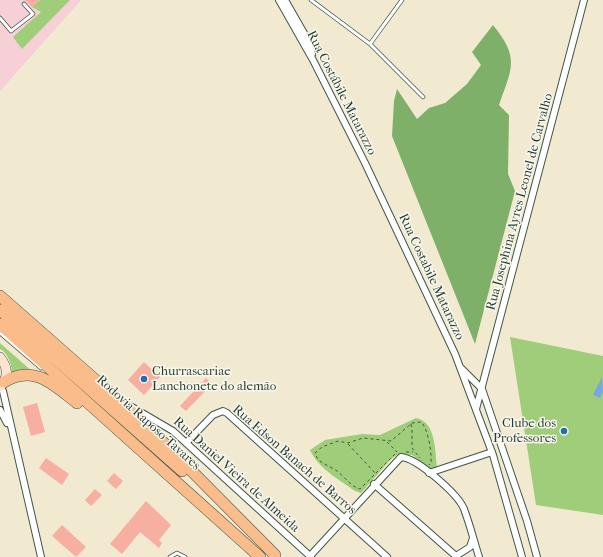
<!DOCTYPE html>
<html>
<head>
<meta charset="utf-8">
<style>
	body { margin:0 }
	canvas { display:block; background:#f1e9d0 }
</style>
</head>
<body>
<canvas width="603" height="557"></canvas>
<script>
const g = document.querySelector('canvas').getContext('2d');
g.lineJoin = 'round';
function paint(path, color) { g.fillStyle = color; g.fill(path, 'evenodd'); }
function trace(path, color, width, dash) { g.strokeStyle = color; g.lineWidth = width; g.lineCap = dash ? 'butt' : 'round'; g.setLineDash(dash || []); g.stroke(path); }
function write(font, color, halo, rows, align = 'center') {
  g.font = font + ' "IM FELL French Canon",serif'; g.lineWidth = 3; g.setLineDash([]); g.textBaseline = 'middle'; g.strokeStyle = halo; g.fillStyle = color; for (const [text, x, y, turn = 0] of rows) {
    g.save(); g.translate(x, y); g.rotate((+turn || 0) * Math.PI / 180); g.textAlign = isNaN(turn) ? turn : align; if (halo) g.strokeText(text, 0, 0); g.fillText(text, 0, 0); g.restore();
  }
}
paint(new Path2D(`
	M 0,0 L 81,0 L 0,91 Z`), '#f6cfd7');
paint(new Path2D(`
	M 40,0 L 70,0 L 22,49 L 13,37 L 41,12 L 32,7 Z
	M 510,337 L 603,356 L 603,515 L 536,505 Z
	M 0,343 L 34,373 L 21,370 L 12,373 C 12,365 8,353 0,349 Z
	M 416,418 C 436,422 435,450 437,468 L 430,469 L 412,455 L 398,454 L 390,460 L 361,493 L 355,491 C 338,479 318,468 310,450 L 325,440 L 362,434 L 380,435 Z`), '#9fcd7a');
paint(new Path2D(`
	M 493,25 C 520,58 512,68 499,105 L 509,115 L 508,174 L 515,191 L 475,344 L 392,136 L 394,101 L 397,89 L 417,119 L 429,108 L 445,103 L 467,84 L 481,65 L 472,52 Z`), '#7fb06a');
paint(new Path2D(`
	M 602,377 L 603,392 L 600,398 L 593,395 Z`), '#78a8e2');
paint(new Path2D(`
	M 25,0 L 40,0 L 32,7 Z
	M 144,362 L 160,377 L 144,395 L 128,380 Z
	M 206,378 L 212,384 L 186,411 L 180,406 Z
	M 37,403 L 45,432 L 31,436 L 23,407 Z
	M 46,458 L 69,474 L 62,485 L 39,468 Z
	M 114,473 L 123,481 L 116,489 L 107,481 Z
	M 95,489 L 102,495 L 91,506 L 85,500 Z
	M 146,501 L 171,525 L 159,540 L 162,543 L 159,548 L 140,532 L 122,554 L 110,544 Z
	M 62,525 L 86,547 L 76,557 L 52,536 Z`), '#f7afa1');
const service = new Path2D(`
	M 311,0 L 370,44 L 423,97
	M 0,18 L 11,31 L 33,14 L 24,4
	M 370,44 L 402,0
	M 0,333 L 41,368
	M 170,557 L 177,553 L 185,557`);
const minor = new Path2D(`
	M 279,0 L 313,60 L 365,163 L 455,354 L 493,455 L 522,557
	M 285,0 L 309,42 L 312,54
	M 461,368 L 482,389 L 527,521 L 537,557
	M 0,387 L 3,391 L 41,557
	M 132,407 L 173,431 L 311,557
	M 476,409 L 584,0
	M 0,410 L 7,423
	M 186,443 L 213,415 L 223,411 L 227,413 L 387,557
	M 429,473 L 492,452
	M 374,484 L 457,557
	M 310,556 L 401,457 C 417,458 458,494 464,509 C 470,525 474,541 479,557
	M 456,556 L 470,547 L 473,538`);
const secondary = new Path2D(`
	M 0,357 C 8,367 9,377 0,387`);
const motorway = new Path2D(`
	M 0,296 L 141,420 L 275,555
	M 0,310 L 182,471
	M 0,324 L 260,557
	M 4,382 C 34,364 53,384 77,403`);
trace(service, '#3e574b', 4.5);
trace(minor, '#3e574b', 8);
trace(secondary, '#3e574b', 10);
trace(motorway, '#3e574b', 12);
trace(new Path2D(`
	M 411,424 L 412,430 L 412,448 L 420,458
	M 387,442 L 397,452
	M 348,444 L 377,475
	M 406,452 L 413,452
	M 395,454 L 360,489 C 350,486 345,477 337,471 C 329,465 318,464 315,453 L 322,447 L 338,441 L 348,443 L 363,438 L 391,441 L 412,423 L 421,422 C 428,428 432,453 431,463 L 429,465`), '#3e574b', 1, [3, 3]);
trace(service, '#fff', 3);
trace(minor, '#fff', 6);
trace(secondary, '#fde4d0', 9);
trace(motorway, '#f9bc8a', 11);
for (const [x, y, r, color] of [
	[144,379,4,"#1f6fb2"],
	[564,431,4,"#1f6fb2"]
]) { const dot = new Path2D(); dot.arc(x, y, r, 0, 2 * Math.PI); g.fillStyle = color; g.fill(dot); trace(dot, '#fbf7ec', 1.5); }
write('13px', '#1f3d34', '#fbf7ec', [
	["Rua Costábile Matarazzo",341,93,63],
	["Rua Josephina Ayres Leonel de Carvalho",520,202,-75],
	["Rua Costabile Matarazzo",431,277,65],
	["Rodovia Raposo Tavares",148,423,42],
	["Rua Edson Banach de Barros",294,460,41],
	["Rua Daniel Vieira de Almeida",236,475,42]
]);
write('13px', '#1f3d34', '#fbf7ec', [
	["Churrascariae",152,372],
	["Lanchonete do alemão",152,387],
	["Clube dos",556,424,"right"],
	["Professores",556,439,"right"]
], 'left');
</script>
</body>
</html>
